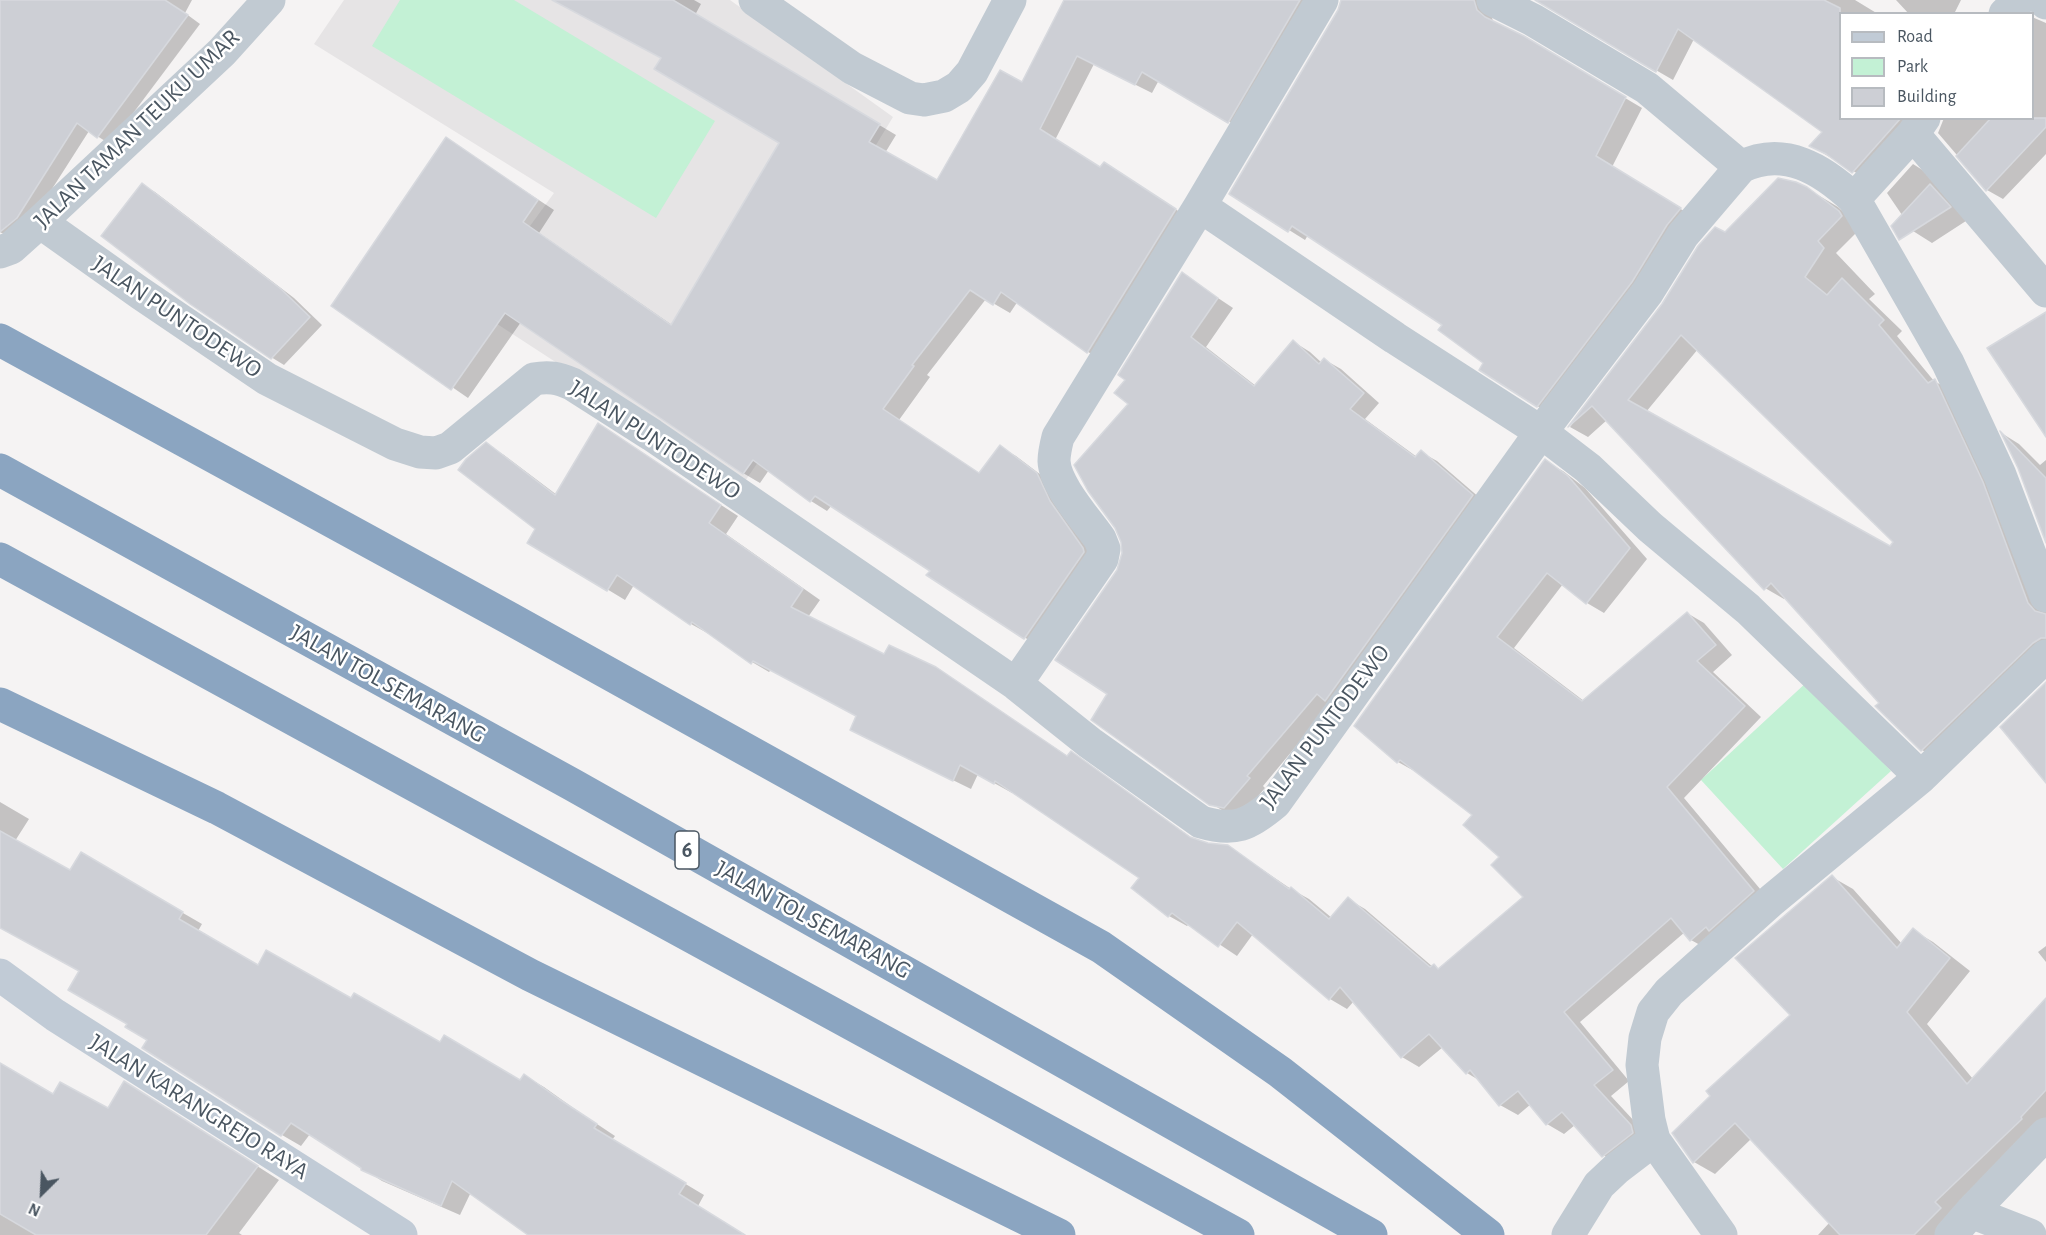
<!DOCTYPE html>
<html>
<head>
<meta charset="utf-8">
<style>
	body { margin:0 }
	#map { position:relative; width:2046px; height:1235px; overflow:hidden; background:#f5f3f3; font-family:"Alegreya Sans",sans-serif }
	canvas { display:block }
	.legend { position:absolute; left:1839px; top:12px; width:195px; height:108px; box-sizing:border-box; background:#fff; border:2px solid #b7bbc0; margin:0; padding:8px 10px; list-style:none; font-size:18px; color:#4a5661 }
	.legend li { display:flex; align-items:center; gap:12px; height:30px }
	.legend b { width:30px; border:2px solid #b7bbc0 }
	.north { position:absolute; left:12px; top:1163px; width:60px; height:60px; -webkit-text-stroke:4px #fff; paint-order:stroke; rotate:204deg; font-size:16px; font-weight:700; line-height:24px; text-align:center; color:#4a5661 }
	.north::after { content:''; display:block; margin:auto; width:21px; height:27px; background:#4a5661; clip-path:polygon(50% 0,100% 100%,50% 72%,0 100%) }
</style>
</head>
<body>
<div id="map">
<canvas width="2046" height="1235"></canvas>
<ul class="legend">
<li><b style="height:8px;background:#c1cbd6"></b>Road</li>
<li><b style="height:16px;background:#c3f1d5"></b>Park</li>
<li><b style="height:16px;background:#cdcfd5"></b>Building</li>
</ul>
<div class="north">N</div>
</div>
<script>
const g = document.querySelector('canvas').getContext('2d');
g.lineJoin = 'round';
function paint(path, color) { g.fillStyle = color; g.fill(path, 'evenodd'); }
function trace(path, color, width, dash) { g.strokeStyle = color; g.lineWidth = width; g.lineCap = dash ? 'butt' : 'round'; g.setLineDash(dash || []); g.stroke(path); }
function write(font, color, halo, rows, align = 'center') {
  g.font = font + ' "Alegreya Sans",sans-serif'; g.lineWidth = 5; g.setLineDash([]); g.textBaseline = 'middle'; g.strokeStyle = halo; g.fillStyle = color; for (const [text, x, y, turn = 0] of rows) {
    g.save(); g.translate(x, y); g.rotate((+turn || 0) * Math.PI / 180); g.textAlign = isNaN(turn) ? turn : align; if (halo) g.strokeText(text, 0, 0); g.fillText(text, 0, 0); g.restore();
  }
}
paint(new Path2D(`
	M 344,0 L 730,0 L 893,117 L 845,196 L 794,410 L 743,484 L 471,307 L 554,193 L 314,44 Z`), '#e6e4e5');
paint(new Path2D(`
	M 400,0 L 514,0 L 715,121 L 656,218 L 372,46 Z
	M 1808,681 L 1891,771 L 1783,869 L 1701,780 Z`), '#c3f1d5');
paint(new Path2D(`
	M 87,0 L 192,0 L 185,13 L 200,24 L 110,144 L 89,131 L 29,225 L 12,239 L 0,232 L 0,136 Z
	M 554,0 L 694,0 L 701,4 L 695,15 L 896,135 L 885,153 L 938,183 L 1023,85 L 1127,0 L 1322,0 L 1245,131 L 1159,80 L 1152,93 L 1094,64 L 1055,140 L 1101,169 L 1120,173 L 1192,220 L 1105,361 L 1088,352 L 1018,301 L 1010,313 L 986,299 L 927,375 L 930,377 L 899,420 L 980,474 L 1000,447 L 1016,456 L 1053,484 L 1100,559 L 1041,648 L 929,575 L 932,571 L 832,505 L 827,511 L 811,501 L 769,470 L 760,483 L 743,473 L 521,322 L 468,398 L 333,305 L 446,139 L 554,210 L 539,233 L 672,325 L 781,143 L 662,58 Z
	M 1342,0 L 1493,0 L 1490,11 L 1493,21 L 1498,25 L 1541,48 L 1642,108 L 1612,167 L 1697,219 L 1554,415 L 1537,406 L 1485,363 L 1444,325 L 1308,235 L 1305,240 L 1289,230 Z
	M 1535,0 L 1855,0 L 1878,14 L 1840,14 L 1840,118 L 1924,118 L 1870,181 L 1811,146 L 1825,132 L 1694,39 L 1673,80 Z
	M 1896,0 L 1961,0 L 1954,14 L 1909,14 Z
	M 2032,17 L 2046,23 L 2046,154 L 2003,199 L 1987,190 L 1938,133 L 1944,118 L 2032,118 Z
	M 1913,164 L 1932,176 L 1969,219 L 1932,243 L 1913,231 L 1887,193 Z
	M 142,185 L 155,192 L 294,298 L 322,325 L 284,365 L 271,357 Z
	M 1818,195 L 1838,207 L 1861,228 L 1836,253 L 1875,294 L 1869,299 L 1902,331 L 1897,336 L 1934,381 L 1954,392 L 2046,612 L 2046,659 L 1941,761 L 1922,750 L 1786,597 L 1784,599 L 1765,588 L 1607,420 L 1588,437 L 1570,427 L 1663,305 L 1725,234 ZM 1698,349 L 1895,542 L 1891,548 L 1646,412 Z
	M 1182,274 L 1233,308 L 1206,347 L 1256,386 L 1294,342 L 1310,352 L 1322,363 L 1325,360 L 1341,369 L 1379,403 L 1365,419 L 1417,457 L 1421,452 L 1437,461 L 1488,505 L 1332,703 L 1263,786 L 1265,788 L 1241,816 L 1227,813 L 1210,803 L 1109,694 L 1119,570 L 1124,552 L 1130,404 L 1128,380 Z
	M 598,425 L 738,516 L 726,534 L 820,600 L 808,617 L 885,656 L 935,668 L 1069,757 L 1071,753 L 1088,764 L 1196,841 L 1208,845 L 1228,846 L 1291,889 L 1309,899 L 1332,918 L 1348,899 L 1365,909 L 1433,967 L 1440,970 L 1525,897 L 1474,815 L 1416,772 L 1398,762 L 1545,461 L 1563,471 L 1585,488 L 1647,559 L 1604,613 L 1587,603 L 1563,584 L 1514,648 L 1584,701 L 1687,613 L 1704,623 L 1732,655 L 1713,672 L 1761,717 L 1684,798 L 1771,902 L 1709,950 L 1691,940 L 1685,932 L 1580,1022 L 1629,1081 L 1611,1096 L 1648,1136 L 1620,1166 L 1603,1155 L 1575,1125 L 1564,1134 L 1547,1124 L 1531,1104 L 1518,1115 L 1500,1105 L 1482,1082 L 1467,1073 L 1443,1047 L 1419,1067 L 1402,1057 L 1354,1001 L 1347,1009 L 1330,999 L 1253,934 L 1237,956 L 1189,924 L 1187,926 L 1169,916 L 1133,888 L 1141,878 L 1013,791 L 1012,793 L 978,774 L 971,789 L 869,739 L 858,716 L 771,670 L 769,672 L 752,662 L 710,633 L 709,634 L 691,624 L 634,585 L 625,600 L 529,542 L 537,529 L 486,444 L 504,455 L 557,495 Z
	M 2003,434 L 2019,444 L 2040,465 L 2046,460 L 2046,539 L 2019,468 Z
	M 0,802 L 29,819 L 15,841 L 71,872 L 81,854 L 202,924 L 198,931 L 258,967 L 352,1000 L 520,1082 L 525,1076 L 544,1087 L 579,1112 L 615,1136 L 612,1140 L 704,1195 L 698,1206 L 730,1235 L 531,1235 L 471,1192 L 460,1215 L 382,1181 L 310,1134 L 301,1146 L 282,1135 L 144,1048 L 149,1039 L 129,1024 L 81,971 L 0,927 Z
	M 1832,877 L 1853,889 L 1902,944 L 1913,930 L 1933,942 L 1970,971 L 1927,1024 L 1973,1079 L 2046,1000 L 2046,1140 L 1956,1235 L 1818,1235 L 1830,1222 L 1752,1138 L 1715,1174 L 1694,1162 L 1674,1133 L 1792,1016 Z
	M 2046,946 L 2046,962 L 2038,952 Z
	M 0,1068 L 53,1096 L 109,1110 L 146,1095 L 279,1180 L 239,1233 L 242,1235 L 0,1235 Z`), '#0003');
const building = new Path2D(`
	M 0,0 L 165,0 L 188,15 L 97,138 L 77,123 L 17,218 L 0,232 Z
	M 552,0 L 673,0 L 880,124 L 869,142 L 937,180 L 1000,70 L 1022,82 L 1064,0 L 1300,0 L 1228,123 L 1142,72 L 1135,85 L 1077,56 L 1040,129 L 1100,167 L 1104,162 L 1176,209 L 1087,353 L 1001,292 L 993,305 L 970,290 L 912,365 L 914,366 L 883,409 L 979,473 L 1000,445 L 1037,473 L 1050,501 L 1083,548 L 1084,552 L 1024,639 L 926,575 L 930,571 L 815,496 L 810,502 L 753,460 L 743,474 L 505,313 L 451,390 L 331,306 L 446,137 L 538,200 L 523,222 L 671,325 L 779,143 L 654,69 L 661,58 Z
	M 1341,0 L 1474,0 L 1477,10 L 1485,17 L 1524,36 L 1626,97 L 1596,156 L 1681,208 L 1667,225 L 1632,282 L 1537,407 L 1479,370 L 1483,363 L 1438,330 L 1442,325 L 1292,226 L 1288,232 L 1229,194 L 1338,10 Z
	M 1535,0 L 1824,0 L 1840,8 L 1840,118 L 1901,118 L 1852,173 L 1826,154 L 1809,146 L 1822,132 L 1678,29 L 1656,72 Z
	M 1991,118 L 2046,118 L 2046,127 L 1986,191 L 1956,156 Z
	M 1778,178 L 1796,182 L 1807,187 L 1839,211 L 1842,216 L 1818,241 L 1824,248 L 1805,277 L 1827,295 L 1842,278 L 1884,320 L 1879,325 L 1928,383 L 1935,379 L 1983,482 L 2028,603 L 2035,611 L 2046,614 L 2046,638 L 2041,638 L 2033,643 L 1921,751 L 1875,706 L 1879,703 L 1771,583 L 1764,590 L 1592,406 L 1568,427 L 1662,304 L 1698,246 L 1715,227 L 1725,232 ZM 1681,335 L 1893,542 L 1890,546 L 1628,400 Z
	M 142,183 L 281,289 L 310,317 L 271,359 L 190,304 L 101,236 Z
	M 1930,184 L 1951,207 L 1899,240 L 1891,226 Z
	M 1182,272 L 1218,298 L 1191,337 L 1254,386 L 1293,340 L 1319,364 L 1324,358 L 1364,393 L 1350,409 L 1415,457 L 1421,450 L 1473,495 L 1325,701 L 1317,694 L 1247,776 L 1250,778 L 1224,808 L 1209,805 L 1091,720 L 1107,694 L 1055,660 L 1117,570 L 1122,553 L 1121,542 L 1115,528 L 1088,491 L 1074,465 L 1128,404 L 1114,393 L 1125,380 L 1118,375 Z
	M 2046,312 L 2046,437 L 1987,348 Z
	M 598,423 L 721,505 L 709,523 L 803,589 L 791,607 L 884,654 L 889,645 L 936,667 L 1067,756 L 1071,751 L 1190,837 L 1208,843 L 1228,845 L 1289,889 L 1291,887 L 1329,919 L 1348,897 L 1430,967 L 1434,964 L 1438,969 L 1523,897 L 1491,865 L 1499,857 L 1463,825 L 1472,815 L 1400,760 L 1397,763 L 1354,726 L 1545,459 L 1568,476 L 1630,548 L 1586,604 L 1547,573 L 1497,637 L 1582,701 L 1687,612 L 1716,645 L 1697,661 L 1745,706 L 1667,787 L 1754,891 L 1709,931 L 1706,927 L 1690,941 L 1671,918 L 1564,1012 L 1613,1070 L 1594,1085 L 1631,1125 L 1633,1133 L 1602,1157 L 1562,1112 L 1546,1125 L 1518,1091 L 1499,1106 L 1470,1070 L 1466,1074 L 1429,1034 L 1401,1058 L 1340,987 L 1329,1000 L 1237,922 L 1218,947 L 1172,913 L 1168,917 L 1131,888 L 1139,878 L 995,781 L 994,784 L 960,765 L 953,781 L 850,730 L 856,716 L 753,661 L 751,664 L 692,622 L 690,625 L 617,575 L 607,591 L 527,543 L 535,529 L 458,470 L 466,459 L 486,442 L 555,495 Z
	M 2000,431 L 2046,478 L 2046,543 L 2018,468 Z
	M 2046,682 L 2046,783 L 2000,727 Z
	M 0,831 L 70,870 L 81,852 L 183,912 L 179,919 L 258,965 L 266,950 L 351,998 L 354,993 L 440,1042 L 444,1035 L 520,1080 L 524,1074 L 559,1099 L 597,1124 L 594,1128 L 686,1183 L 679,1194 L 745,1235 L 528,1235 L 452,1181 L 441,1206 L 361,1170 L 361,1168 L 291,1123 L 281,1136 L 142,1048 L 147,1040 L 125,1027 L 127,1024 L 68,990 L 79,971 L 0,928 Z
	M 1832,875 L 1897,948 L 1913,928 L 1950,958 L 1907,1012 L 1967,1084 L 2046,998 L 2046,1090 L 2021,1117 L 2022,1119 L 1935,1202 L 1941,1208 L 1914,1235 L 1840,1235 L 1735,1123 L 1693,1163 L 1672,1133 L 1710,1096 L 1706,1091 L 1790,1015 L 1735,958 Z
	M 0,1063 L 53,1094 L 60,1082 L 108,1108 L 124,1081 L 258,1166 L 206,1235 L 36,1235 L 0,1214 Z`);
paint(building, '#cdcfd5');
trace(building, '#d7d9de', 1.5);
trace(new Path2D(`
	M 755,0 L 852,68 L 910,98 L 924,100 L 944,96 L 959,87 L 972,72 L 1010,0
	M 1493,0 L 1533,20 L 1647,88 L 1741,167
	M 2043,0 L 2046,3
	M 2005,14 L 2019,0
	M 1924,118 L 1913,134 L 2046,291
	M 1854,199 L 1913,134
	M 1200,206 L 1395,338 L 1541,432 L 1588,468 L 1650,527 L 1748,609 L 1921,777
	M 40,222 L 140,293 L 267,379 L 395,444 L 420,452 L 436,453 L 450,448 L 534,379 C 549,376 558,378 572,384 L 652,435 L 1016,684 L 1090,743 L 1201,822 C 1235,832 1249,825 1275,803 L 1541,432 L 1647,293 L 1683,235 L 1741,167 C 1784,145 1823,170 1854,199 L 1948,363 L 2000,475 L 2046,596
	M 0,252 L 11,248 L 40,222 L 222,52 L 269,0
	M 1016,684 L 1102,559 L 1104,549 L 1100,539 C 1086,519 1055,485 1054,461 C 1054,453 1056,445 1058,437 L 1200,206 L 1322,0
	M 1971,1212 L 2046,1134
	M 1568,1235 L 1599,1185 L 1616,1169 L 1654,1140
	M 1721,1235 L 1654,1140 L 1649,1120 L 1642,1065 L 1645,1038 L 1653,1012 L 1669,992 L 1772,900 L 1921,777 L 2046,656
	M 1951,1235 L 1971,1212 L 2030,1235`), '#c1cad2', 33);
trace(new Path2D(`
	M 0,975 L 55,1015 L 401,1235`), '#c1cbd6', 33);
trace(new Path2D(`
	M 0,340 L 509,618 L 1101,947 L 1280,1072 L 1488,1235
	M 0,470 L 573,785 L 1371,1235
	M 0,559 L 1238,1235
	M 0,704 L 217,808 L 530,975 L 1059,1235`), '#8ba5c1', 33);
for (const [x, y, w] of [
	[687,850,24]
]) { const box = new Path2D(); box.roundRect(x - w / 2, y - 19, w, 38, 4.5); g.fillStyle = '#fff'; g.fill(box); trace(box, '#4a5661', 1.5); }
write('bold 22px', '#4a5661', null, [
	["6",687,850]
]);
write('24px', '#4a5661', '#fff', [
	["JALAN TAMAN TEUKU UMAR",137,129,-44],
	["JALAN PUNTODEWO",177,317,34],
	["JALAN PUNTODEWO",655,440,33],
	["JALAN TOL SEMARANG",388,684,29],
	["JALAN PUNTODEWO",1325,727,-53],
	["JALAN TOL SEMARANG",813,920,29],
	["JALAN KARANGREJO RAYA",199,1107,32]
]);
</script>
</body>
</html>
